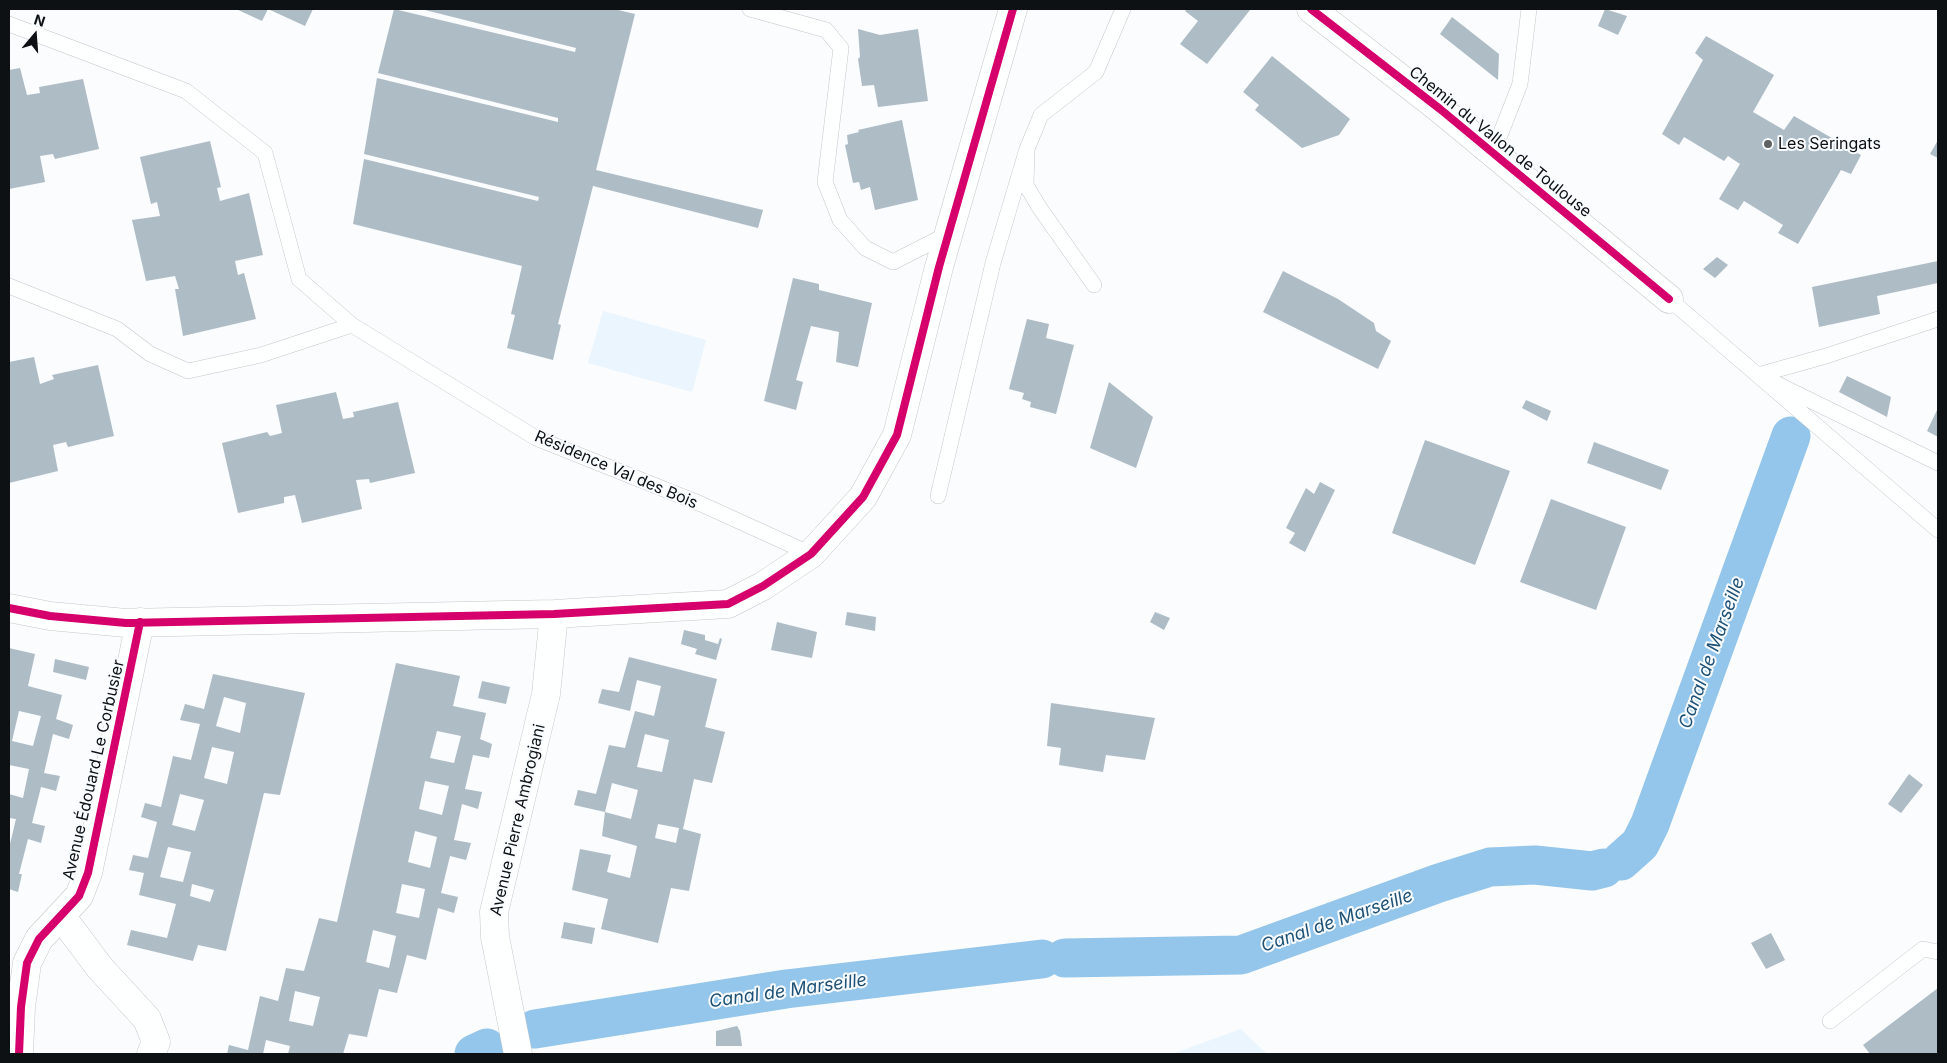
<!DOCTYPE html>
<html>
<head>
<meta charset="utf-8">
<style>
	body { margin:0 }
	#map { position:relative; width:1947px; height:1063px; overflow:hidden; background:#fafcfd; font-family:Inter,sans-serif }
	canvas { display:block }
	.frame { position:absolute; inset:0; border:10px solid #0d1114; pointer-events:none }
	.north { position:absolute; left:10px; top:10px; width:50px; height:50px; -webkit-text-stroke:4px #f9fcfe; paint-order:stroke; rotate:18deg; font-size:14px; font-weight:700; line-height:20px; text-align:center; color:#0d1114 }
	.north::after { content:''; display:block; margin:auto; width:18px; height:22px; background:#0d1114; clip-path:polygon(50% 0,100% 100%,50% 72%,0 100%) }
</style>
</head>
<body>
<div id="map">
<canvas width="1947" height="1063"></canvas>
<div class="frame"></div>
<div class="north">N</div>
</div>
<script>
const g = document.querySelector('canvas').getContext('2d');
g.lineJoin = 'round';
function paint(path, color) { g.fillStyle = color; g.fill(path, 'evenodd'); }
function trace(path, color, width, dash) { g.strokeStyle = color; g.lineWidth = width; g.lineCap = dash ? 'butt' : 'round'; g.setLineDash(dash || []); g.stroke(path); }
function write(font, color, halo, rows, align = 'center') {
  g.font = font + ' Inter,sans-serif'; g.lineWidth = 4; g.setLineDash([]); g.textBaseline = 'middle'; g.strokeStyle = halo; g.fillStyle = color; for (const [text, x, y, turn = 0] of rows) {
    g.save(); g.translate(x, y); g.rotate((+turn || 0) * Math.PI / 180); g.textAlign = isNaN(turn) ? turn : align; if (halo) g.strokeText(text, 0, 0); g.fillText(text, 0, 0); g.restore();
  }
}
paint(new Path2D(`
	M 603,311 L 706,340 L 692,392 L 588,363 Z
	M 1241,1029 L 1267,1054 L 1172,1054 Z`), '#eaf5fe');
trace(new Path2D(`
	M 1621,861 L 1640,844 L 1650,824 L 1791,436
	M 1065,958 L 1241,955 L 1439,883 L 1490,867 L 1535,865 L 1592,871 L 1604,868
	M 535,1029 L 786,989 L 1042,959
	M 474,1054 L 487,1048`), '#94c5ea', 39);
paint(new Path2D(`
	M 236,9 L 313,9 L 305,26 L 268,9 L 262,21 Z
	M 394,9 L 575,52 L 576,48 L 421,9 L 614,9 L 635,14 L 596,170 L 763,210 L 758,228 L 593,186 L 558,324 L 561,325 L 553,360 L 507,348 L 515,315 L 511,314 L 522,266 L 353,224 L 364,159 L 538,201 L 539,197 L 364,154 L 377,78 L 558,122 L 558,118 L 378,73 Z
	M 1187,9 L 1248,9 L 1250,10 L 1207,64 L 1180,44 L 1198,21 L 1185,11 Z
	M 1605,9 L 1627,16 L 1618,35 L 1598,26 Z
	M 1452,17 L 1499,54 L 1498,80 L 1440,34 Z
	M 858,29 L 880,35 L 918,29 L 928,101 L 878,107 L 874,85 L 862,86 L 858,59 L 860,57 Z
	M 1706,36 L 1774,75 L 1753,112 L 1784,130 L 1794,116 L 1861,155 L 1851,174 L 1841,170 L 1798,244 L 1778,233 L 1783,225 L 1744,201 L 1738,210 L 1719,199 L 1740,164 L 1728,156 L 1724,161 L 1684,137 L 1679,145 L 1662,134 L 1703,60 L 1695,53 Z
	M 1272,56 L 1350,119 L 1339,135 L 1302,148 L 1255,110 L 1259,105 L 1243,92 Z
	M 20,68 L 27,95 L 40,93 L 39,87 L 83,79 L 99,149 L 55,159 L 53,154 L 40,156 L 45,182 L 9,189 L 9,70 Z
	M 902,120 L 918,200 L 875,210 L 870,187 L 861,190 L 859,182 L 853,183 L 845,145 L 848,144 L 847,135 L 859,132 L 858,130 Z
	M 1938,140 L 1938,158 L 1930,154 Z
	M 210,141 L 221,187 L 217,188 L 220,201 L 249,193 L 263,255 L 235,261 L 238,275 L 244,273 L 256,319 L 183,336 L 175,289 L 179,289 L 175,276 L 146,281 L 132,220 L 160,216 L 157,202 L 151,204 L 140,157 Z
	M 1717,257 L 1728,265 L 1715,278 L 1703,269 Z
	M 1938,261 L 1938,283 L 1877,296 L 1880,314 L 1819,327 L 1812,287 Z
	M 1283,271 L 1338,299 L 1374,323 L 1376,331 L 1391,341 L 1378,369 L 1263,312 Z
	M 793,278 L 819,284 L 819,290 L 872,303 L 858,367 L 836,362 L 839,332 L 811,326 L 796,380 L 803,382 L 796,410 L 764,401 Z
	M 1027,319 L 1049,324 L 1046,338 L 1074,345 L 1056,414 L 1030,407 L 1031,402 L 1022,399 L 1024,393 L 1009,389 Z
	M 34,357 L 40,384 L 54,379 L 52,375 L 98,365 L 114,436 L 68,447 L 66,442 L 53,445 L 58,471 L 9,483 L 9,362 Z
	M 1847,376 L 1891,397 L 1887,417 L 1839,392 Z
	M 1109,382 L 1153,417 L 1136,468 L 1090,448 Z
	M 336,392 L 343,419 L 354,417 L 353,412 L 398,402 L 415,473 L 370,483 L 369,479 L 356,480 L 362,509 L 302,523 L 295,495 L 284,497 L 284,503 L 238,513 L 222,443 L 267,432 L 270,436 L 282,433 L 276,405 Z
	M 1526,400 L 1551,411 L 1547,421 L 1522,408 Z
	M 1938,408 L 1938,437 L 1927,431 Z
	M 1425,440 L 1510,471 L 1475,565 L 1392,533 Z
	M 1594,442 L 1669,470 L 1661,490 L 1587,463 Z
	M 1320,482 L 1335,490 L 1305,552 L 1289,543 L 1295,533 L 1286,528 L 1306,488 L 1314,494 Z
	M 1551,499 L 1626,527 L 1596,610 L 1520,582 Z
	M 847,612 L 876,617 L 875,631 L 845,625 Z
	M 1155,612 L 1170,618 L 1164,630 L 1150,622 Z
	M 777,622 L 817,632 L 812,658 L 771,650 Z
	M 684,630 L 705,635 L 705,640 L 718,644 L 720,638 L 722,639 L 716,660 L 695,654 L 697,649 L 681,644 Z
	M 9,648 L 35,654 L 28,686 L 62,695 L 56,719 L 73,725 L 69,739 L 53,734 L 44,773 L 60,776 L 56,791 L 41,787 L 32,823 L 45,826 L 41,843 L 28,839 L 19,874 L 22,874 L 18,892 L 9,889 L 9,848 L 16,819 L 9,818 L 9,794 L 23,798 L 29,769 L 9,765 ZM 19,711 L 41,716 L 33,746 L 12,741 Z
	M 629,657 L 717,679 L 705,727 L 725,732 L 712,783 L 694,779 L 683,829 L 701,834 L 689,891 L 671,888 L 658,943 L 601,929 L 608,899 L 572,890 L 580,849 L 611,855 L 607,872 L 630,878 L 637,846 L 602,836 L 605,812 L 631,819 L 638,790 L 612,783 L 605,812 L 574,805 L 578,790 L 596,794 L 609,745 L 625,748 L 635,711 L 654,716 L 661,686 L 637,680 L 630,711 L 598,703 L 602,689 L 619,692 ZM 645,734 L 669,740 L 662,772 L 637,767 ZM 658,824 L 679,828 L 676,843 L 655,838 Z
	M 55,659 L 89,667 L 86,680 L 53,672 Z
	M 396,663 L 460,676 L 453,706 L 486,713 L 480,739 L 492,744 L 489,758 L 473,755 L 465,789 L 482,792 L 478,809 L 462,804 L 454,840 L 471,843 L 466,860 L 450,856 L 441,893 L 458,897 L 454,913 L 438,908 L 426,960 L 407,955 L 397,993 L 379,989 L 367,1037 L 349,1034 L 343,1054 L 288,1054 L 290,1046 L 266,1040 L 263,1054 L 227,1054 L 229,1045 L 248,1050 L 260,996 L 278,1001 L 286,968 L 304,971 L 319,918 L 337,922 ZM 437,731 L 461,736 L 454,763 L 430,758 ZM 425,781 L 449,786 L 442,815 L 419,809 ZM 415,831 L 437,837 L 430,868 L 408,862 ZM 402,884 L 425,889 L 419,918 L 396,913 ZM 373,930 L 396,936 L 389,968 L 366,962 ZM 295,991 L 320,997 L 313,1026 L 289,1021 Z
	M 213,674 L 305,693 L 280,795 L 264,793 L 226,951 L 198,945 L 193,961 L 127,945 L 131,930 L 167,938 L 176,904 L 139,895 L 144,873 L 129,870 L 133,855 L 148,858 L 157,822 L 141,817 L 145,803 L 161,807 L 173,756 L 191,760 L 200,724 L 180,720 L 185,704 L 204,709 ZM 224,697 L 246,703 L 240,733 L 216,726 ZM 212,747 L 234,752 L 227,784 L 204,778 ZM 180,794 L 204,800 L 195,831 L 172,825 ZM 168,847 L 191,852 L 183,882 L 160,877 ZM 192,884 L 214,890 L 210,902 L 190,896 Z
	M 482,681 L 510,687 L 506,704 L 478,698 Z
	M 1051,703 L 1155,718 L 1145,760 L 1106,755 L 1103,772 L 1059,765 L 1061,748 L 1047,746 Z
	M 1909,774 L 1923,785 L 1901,813 L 1888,804 Z
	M 564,922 L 595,928 L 592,944 L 561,938 Z
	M 1771,933 L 1785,960 L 1766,969 L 1751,943 Z
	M 1938,988 L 1938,1054 L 1870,1054 L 1863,1045 Z
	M 737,1026 L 740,1031 L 742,1046 L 716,1046 L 716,1031 Z`), '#aebcc6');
const lane = new Path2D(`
	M 750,9 L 826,30 L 841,48 L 825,182 L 840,220 L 865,248 L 893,262 L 948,234
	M 9,24 L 186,91 L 265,153 L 299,279 L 352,325
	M 1493,153 L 1520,84 L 1529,9
	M 1094,285 L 1039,207 L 1026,185 L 1027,149 L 1041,115 L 1096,72 L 1123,9
	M 9,286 L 117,329 L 150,354 L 188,371 L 261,355 L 352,325 L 536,438 L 701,504 L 811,554
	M 1669,299 L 1938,530
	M 1758,375 L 1826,356 L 1938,319
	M 1773,382 L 1938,463
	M 938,496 L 993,263 L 1027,149
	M 1830,1021 L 1923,949 L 1938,952`);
const street = new Path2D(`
	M 1311,9 L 1440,109 L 1669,299
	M 9,608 L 50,616 L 126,623 L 554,614 L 728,604 L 763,586 L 811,554 L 863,497 L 897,435 L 939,267 L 1013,9
	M 61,916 L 100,968 L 147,1019 L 156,1042 L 151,1054
	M 19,1054 L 21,1007 L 27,963 L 39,939 L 79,896 L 88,873 L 140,622
	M 518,1054 L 495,937 L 494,912 L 546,694 L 554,614`);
trace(lane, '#c5c7ca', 16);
trace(street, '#c5c7ca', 29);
trace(lane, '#feffff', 15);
trace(street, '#feffff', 28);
trace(new Path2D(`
	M 1311,9 L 1440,109 L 1669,299
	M 9,608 L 50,616 L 126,623 L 554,614 L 728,604 L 763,586 L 811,554 L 863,497 L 897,435 L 939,267 L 1013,9
	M 19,1054 L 21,1007 L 27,963 L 39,939 L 79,896 L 88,873 L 140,622`), '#d6006c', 8);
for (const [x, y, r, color] of [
	[1768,144,5,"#606366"]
]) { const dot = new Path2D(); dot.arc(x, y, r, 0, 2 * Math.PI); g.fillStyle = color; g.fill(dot); trace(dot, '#f9fcfe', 2); }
write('16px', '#0d1114', '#f9fcfe', [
	["Chemin du Vallon de Toulouse",1500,142,39],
	["Résidence Val des Bois",616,470,23],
	["Avenue Édouard Le Corbusier",94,770,-77],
	["Avenue Pierre Ambrogiani",518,820,-77]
]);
write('16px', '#0d1114', '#f9fcfe', [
	["Les Seringats",1778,144]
], 'left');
write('italic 18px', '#1f5276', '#f9fcfe', [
	["Canal de Marseille",1712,653,-70],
	["Canal de Marseille",1337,921,-19],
	["Canal de Marseille",788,991,-8]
]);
</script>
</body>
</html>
